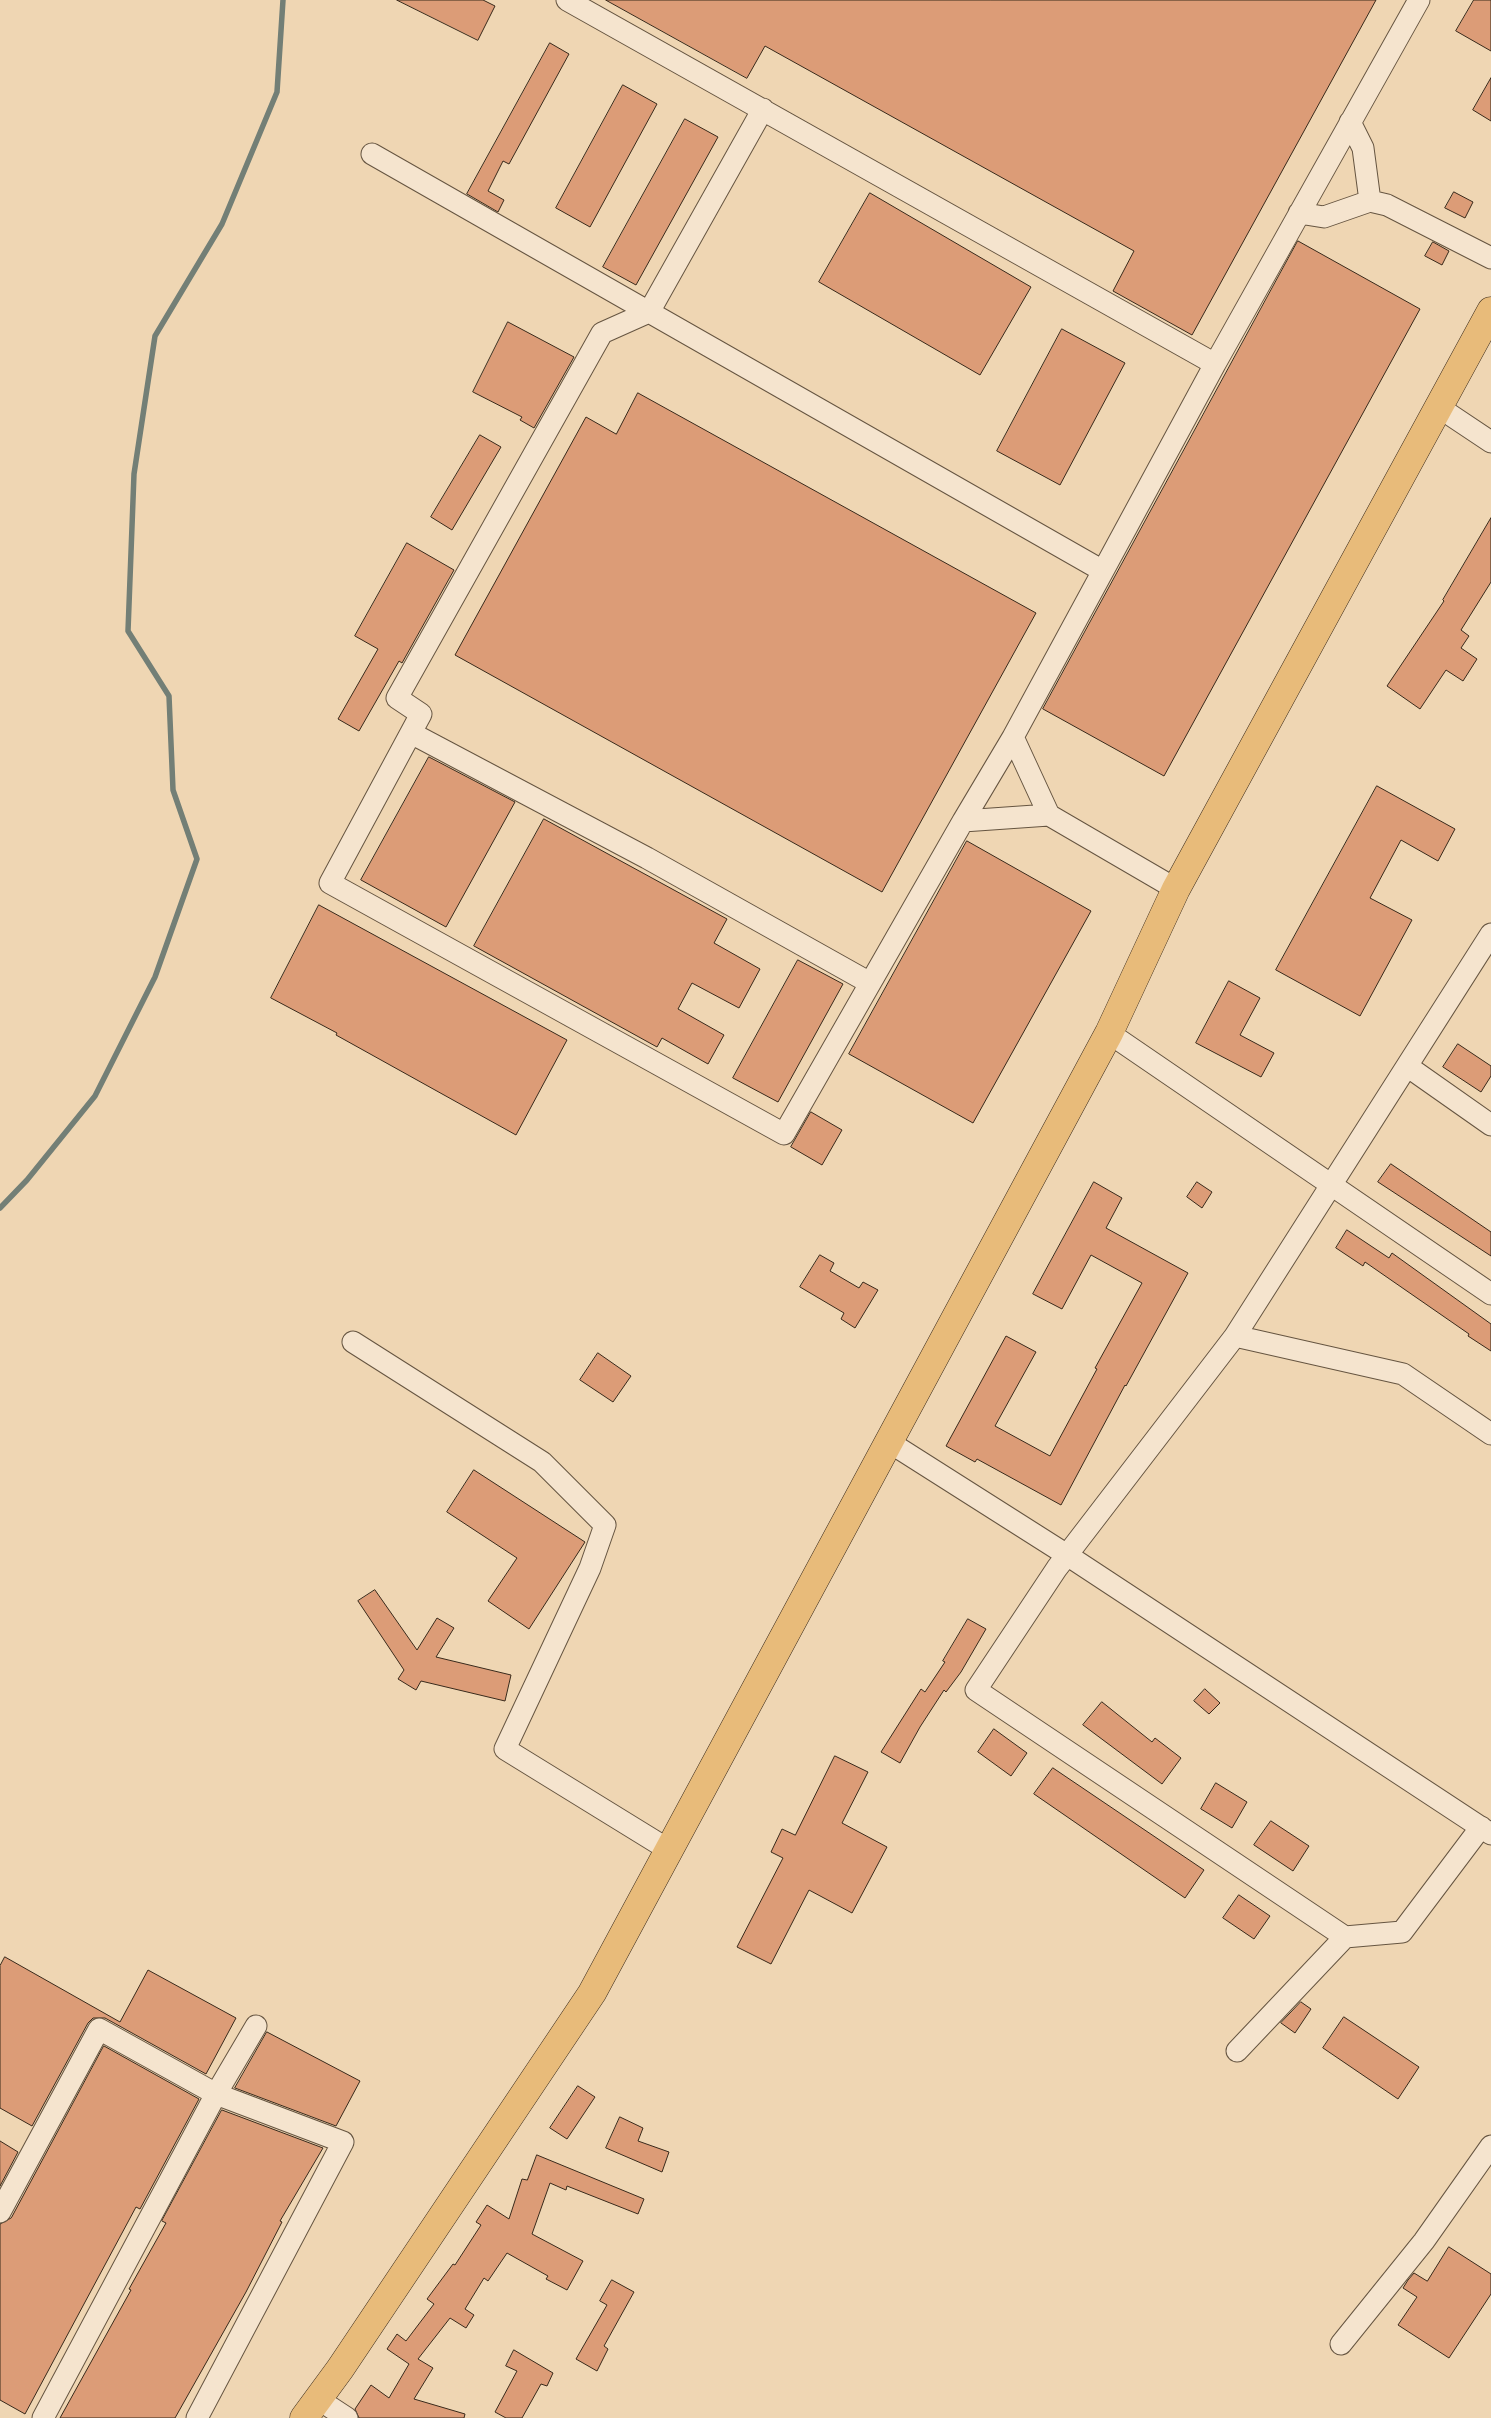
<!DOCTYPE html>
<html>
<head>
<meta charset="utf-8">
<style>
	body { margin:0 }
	canvas { display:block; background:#efd6b3 }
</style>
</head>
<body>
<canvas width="1491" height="2418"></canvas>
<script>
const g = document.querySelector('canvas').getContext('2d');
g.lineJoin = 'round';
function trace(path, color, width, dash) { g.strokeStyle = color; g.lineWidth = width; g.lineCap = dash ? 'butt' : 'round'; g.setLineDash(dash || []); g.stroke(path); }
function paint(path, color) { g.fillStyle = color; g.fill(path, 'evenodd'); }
trace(new Path2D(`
	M 0,1208 L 27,1180 L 95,1096 L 155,977 L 197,859 L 173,790 L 169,696 L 128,631 L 134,474 L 155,336 L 222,224 L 277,92 L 283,0`), '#737f76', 5.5);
const building = new Path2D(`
	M 397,0 L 483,0 L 495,6 L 478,40 Z
	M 606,0 L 1376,0 L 1192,335 L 1113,291 L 1134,251 L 765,46 L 747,78 Z
	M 1474,0 L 1491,0 L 1491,51 L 1456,31 Z
	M 550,43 L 569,54 L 509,164 L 503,161 L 488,191 L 504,200 L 498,212 L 467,194 Z
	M 1491,78 L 1491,121 L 1473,110 Z
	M 623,85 L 657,104 L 590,227 L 556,208 Z
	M 685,119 L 718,137 L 636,285 L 603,267 Z
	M 1454,192 L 1473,202 L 1465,218 L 1445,208 Z
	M 870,193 L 1031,287 L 980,375 L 819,282 Z
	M 1298,241 L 1420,309 L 1164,776 L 1043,709 Z
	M 1433,242 L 1449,251 L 1442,265 L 1425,256 Z
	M 508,322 L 574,357 L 534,428 L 520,420 L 522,417 L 473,392 Z
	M 1062,329 L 1125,363 L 1060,485 L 997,451 Z
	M 638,393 L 1036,613 L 882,892 L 455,655 L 586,417 L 616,434 Z
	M 480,435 L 501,447 L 452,530 L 431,517 Z
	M 1491,518 L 1491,582 L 1461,630 L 1469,636 L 1461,648 L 1477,659 L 1463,681 L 1446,670 L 1420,709 L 1387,686 L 1444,601 L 1443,600 Z
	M 407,543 L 454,570 L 402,663 L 399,661 L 359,731 L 338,719 L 378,649 L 355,636 Z
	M 429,757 L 515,802 L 446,927 L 361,880 Z
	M 1377,786 L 1455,829 L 1438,861 L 1401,840 L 1370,898 L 1412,920 L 1360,1016 L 1276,970 Z
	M 544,819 L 727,919 L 714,943 L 760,969 L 739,1008 L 692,983 L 678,1009 L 724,1035 L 708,1064 L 662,1038 L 657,1047 L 474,946 Z
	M 967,841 L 1091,911 L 973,1123 L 849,1054 Z
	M 319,905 L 567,1040 L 516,1135 L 336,1035 L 337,1033 L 271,998 Z
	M 798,960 L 843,984 L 778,1102 L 733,1078 Z
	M 1229,981 L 1260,998 L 1240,1035 L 1274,1053 L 1261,1077 L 1196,1043 Z
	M 1458,1044 L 1491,1066 L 1491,1076 L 1481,1092 L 1443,1067 Z
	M 811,1112 L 842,1130 L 822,1165 L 791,1147 Z
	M 1391,1164 L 1491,1232 L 1491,1256 L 1378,1182 Z
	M 1094,1182 L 1122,1198 L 1106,1228 L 1188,1273 L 1126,1386 L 1125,1385 L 1061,1505 L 977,1459 L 975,1462 L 946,1446 L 1006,1336 L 1036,1352 L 995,1426 L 1050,1456 L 1097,1369 L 1095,1368 L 1142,1283 L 1091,1255 L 1062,1309 L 1033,1294 Z
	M 1197,1182 L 1212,1192 L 1202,1208 L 1187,1197 Z
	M 1347,1230 L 1389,1258 L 1392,1253 L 1491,1324 L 1491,1351 L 1468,1336 L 1469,1334 L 1365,1262 L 1363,1266 L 1336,1248 Z
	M 820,1255 L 834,1263 L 830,1271 L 859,1288 L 863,1282 L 878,1290 L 855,1328 L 841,1319 L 844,1313 L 800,1287 Z
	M 598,1353 L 631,1376 L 613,1402 L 580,1380 Z
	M 474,1470 L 585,1542 L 529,1629 L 488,1601 L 517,1558 L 447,1512 Z
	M 375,1590 L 417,1650 L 437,1618 L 454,1628 L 436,1657 L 511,1675 L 505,1701 L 421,1681 L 416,1690 L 398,1679 L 404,1670 L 358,1601 Z
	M 968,1619 L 986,1629 L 961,1672 L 946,1692 L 944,1690 L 920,1727 L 900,1763 L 881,1752 L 921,1689 L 925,1692 L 945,1662 L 943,1661 Z
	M 1205,1689 L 1220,1703 L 1209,1714 L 1194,1701 Z
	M 1102,1702 L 1152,1742 L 1155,1738 L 1181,1758 L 1162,1784 L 1083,1725 Z
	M 994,1729 L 1027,1753 L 1011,1776 L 978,1752 Z
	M 835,1756 L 868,1772 L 842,1823 L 887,1847 L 852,1913 L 809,1890 L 771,1964 L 737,1947 L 783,1858 L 771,1852 L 782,1829 L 795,1835 Z
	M 1053,1768 L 1204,1870 L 1185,1898 L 1034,1794 Z
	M 1216,1783 L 1247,1802 L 1232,1828 L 1201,1809 Z
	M 1271,1821 L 1309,1846 L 1293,1871 L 1254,1845 Z
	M 1239,1895 L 1270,1916 L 1254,1939 L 1223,1918 Z
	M 5,1957 L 120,2022 L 148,1970 L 236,2018 L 206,2074 L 105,2018 L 93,2018 L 88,2023 L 32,2126 L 0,2108 L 0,1966 Z
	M 1301,2002 L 1311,2009 L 1295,2033 L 1281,2023 Z
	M 1344,2017 L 1419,2067 L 1398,2099 L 1323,2048 Z
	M 267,2032 L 360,2081 L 336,2126 L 235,2088 Z
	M 104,2046 L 199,2099 L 140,2209 L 136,2207 L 25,2414 L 0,2400 L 0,2224 L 11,2218 Z
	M 578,2086 L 595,2097 L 567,2139 L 550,2128 Z
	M 222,2110 L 323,2148 L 280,2221 L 282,2222 L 246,2292 L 175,2418 L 60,2418 L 131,2290 L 129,2289 L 166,2223 L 162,2221 Z
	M 620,2117 L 643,2128 L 638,2141 L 669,2152 L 662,2172 L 606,2148 Z
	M 0,2141 L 18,2152 L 0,2186 Z
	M 537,2155 L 644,2199 L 638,2214 L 567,2186 L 566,2190 L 550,2183 L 532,2234 L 583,2261 L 567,2290 L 546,2279 L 548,2276 L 507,2253 L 488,2281 L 484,2278 L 465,2309 L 474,2315 L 466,2328 L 450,2318 L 418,2359 L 433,2368 L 414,2399 L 465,2414 L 464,2418 L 359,2418 L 355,2409 L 371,2385 L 389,2398 L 409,2364 L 387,2349 L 397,2334 L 406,2341 L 434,2304 L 427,2299 L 453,2264 L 455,2265 L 481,2225 L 476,2222 L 487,2205 L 509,2219 L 522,2179 L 527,2180 Z
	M 1449,2247 L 1491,2274 L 1491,2294 L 1449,2358 L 1398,2325 L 1417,2297 L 1403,2288 L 1408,2280 L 1414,2273 L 1427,2281 Z
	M 612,2280 L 634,2292 L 604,2346 L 608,2349 L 597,2371 L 576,2359 L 607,2305 L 600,2301 Z
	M 514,2350 L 553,2373 L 547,2386 L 541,2384 L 522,2418 L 506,2418 L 495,2412 L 517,2371 L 506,2366 Z`);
paint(building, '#dc9c77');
trace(building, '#392a1b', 1);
const minor = new Path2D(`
	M 567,0 L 1215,364 L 1103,571
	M 763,109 L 649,312 L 602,333 L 397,698 L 421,714 L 330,883 L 784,1134 L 963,821 L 1049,815 L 1176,889
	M 1350,122 L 1363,148 L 1370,201
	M 372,154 L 1103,571 L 1013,737 L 1049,815
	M 1299,213 L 1324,217 L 1370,201 L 1387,205 L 1491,258
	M 1215,364 L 1419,0
	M 1440,408 L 1491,442
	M 411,733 L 647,858 L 870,983
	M 963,821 L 1013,737
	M 1109,1033 L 1491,1294
	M 1407,1066 L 1491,1125
	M 1235,1336 L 1403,1374 L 1491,1434
	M 353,1342 L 542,1462 L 605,1525 L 590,1568 L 505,1749 L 669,1850
	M 889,1442 L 1067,1555 L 1491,1834
	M 1345,1937 L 976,1690 L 1057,1568 L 1235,1336 L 1491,934
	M 1237,2051 L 1345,1937 L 1402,1932 L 1481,1827
	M 0,2212 L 99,2029 L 216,2094 L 43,2418
	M 1341,2344 L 1424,2241 L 1491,2146
	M 318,2399 L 347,2418
	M 197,2418 L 343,2142 L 216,2094 L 256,2026`);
const trunk = new Path2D(`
	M 304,2418 L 340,2369 L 592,1993 L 1109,1033 L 1176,889 L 1491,311`);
trace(minor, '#665541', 23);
trace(trunk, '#392a1b', 29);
trace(minor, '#f5e4ce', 21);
trace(trunk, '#e8bb7a', 28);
</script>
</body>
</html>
